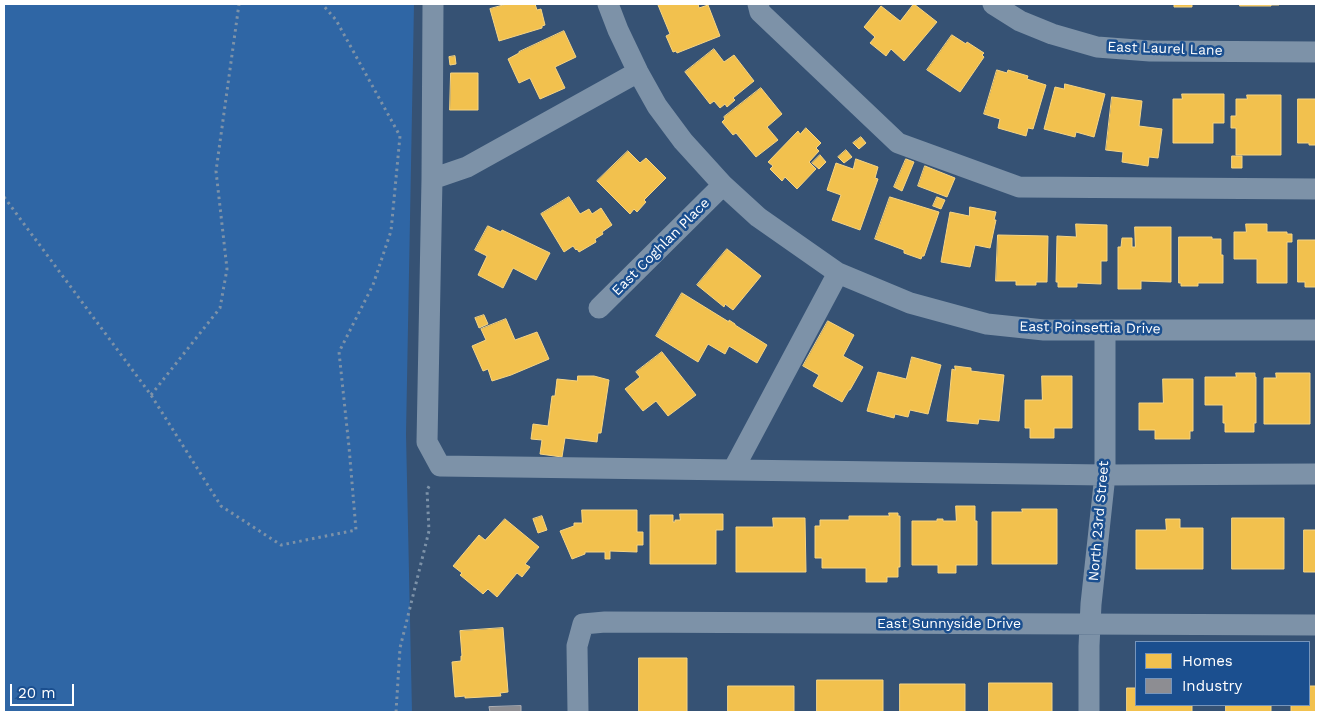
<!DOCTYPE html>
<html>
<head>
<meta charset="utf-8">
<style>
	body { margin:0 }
	#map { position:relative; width:1320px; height:716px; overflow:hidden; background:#365274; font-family:"Work Sans",sans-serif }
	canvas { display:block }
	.frame { position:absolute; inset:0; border:5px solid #fff; pointer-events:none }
	.legend { position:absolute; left:1135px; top:641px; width:175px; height:65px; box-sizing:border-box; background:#1b4f8f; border:1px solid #7695bc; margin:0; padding:6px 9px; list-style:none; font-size:15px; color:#fff }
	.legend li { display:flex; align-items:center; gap:10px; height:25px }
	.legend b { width:25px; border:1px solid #7695bc }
	.scale { position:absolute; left:10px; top:684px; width:64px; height:22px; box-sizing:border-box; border:2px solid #fff; border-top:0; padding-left:6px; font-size:15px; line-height:18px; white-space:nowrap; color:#fff; -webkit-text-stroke:4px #1b4f8f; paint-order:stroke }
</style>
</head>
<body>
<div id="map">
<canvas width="1320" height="716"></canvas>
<div class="frame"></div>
<ul class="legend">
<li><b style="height:14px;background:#f2c14e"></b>Homes</li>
<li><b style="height:14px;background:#8d8d92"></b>Industry</li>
</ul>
<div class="scale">20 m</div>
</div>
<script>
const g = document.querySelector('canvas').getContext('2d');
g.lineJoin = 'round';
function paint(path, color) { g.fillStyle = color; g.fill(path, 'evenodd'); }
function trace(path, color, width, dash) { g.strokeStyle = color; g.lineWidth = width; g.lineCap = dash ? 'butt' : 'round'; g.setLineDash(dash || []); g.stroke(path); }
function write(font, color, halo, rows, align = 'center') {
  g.font = font + ' "Work Sans",sans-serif'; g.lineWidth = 5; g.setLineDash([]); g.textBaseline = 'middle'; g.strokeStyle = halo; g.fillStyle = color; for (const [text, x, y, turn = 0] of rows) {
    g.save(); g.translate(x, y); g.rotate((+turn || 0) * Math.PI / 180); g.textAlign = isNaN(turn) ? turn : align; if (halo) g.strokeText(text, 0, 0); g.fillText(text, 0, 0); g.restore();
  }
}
paint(new Path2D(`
	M 4,4 L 414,4 L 406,434 L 412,712 L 4,712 Z`), '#2f66a5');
const homes = new Path2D(`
	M 507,4 L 535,4 L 537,10 L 541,9 L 545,25 L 542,26 L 542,28 L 499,41 L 490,9 Z
	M 662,4 L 698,4 L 699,8 L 708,5 L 720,36 L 677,53 L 676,51 L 673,52 L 666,36 L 670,34 L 658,5 Z
	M 914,4 L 937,22 L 904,61 L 891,49 L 886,56 L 870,43 L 875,37 L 864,27 L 881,6 L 900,21 Z
	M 1172,4 L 1224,4 L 1192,4 L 1192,7 L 1174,7 L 1174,4 Z
	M 1240,4 L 1279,4 L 1279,5 L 1271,5 L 1271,6 L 1240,6 Z
	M 564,31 L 576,57 L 555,67 L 565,88 L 540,99 L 530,78 L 519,83 L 508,59 L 519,53 L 519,52 Z
	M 952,35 L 966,44 L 967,42 L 984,53 L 982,55 L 984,57 L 960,92 L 927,70 Z
	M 714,49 L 724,62 L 734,55 L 754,81 L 733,98 L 735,100 L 727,107 L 725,104 L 720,108 L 714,101 L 710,104 L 685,72 Z
	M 455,56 L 456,64 L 450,65 L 449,57 Z
	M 997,70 L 1007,73 L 1008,70 L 1028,76 L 1027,79 L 1046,85 L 1033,129 L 1028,128 L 1026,136 L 998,128 L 1000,119 L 984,114 Z
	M 451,73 L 478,73 L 478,110 L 450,110 Z
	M 1065,84 L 1105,94 L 1094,137 L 1076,132 L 1075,137 L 1044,129 L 1055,87 L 1064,89 Z
	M 761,88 L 782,114 L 767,127 L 778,140 L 756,157 L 736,133 L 733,135 L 722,122 L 725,119 L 724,117 Z
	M 1182,94 L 1224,94 L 1224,123 L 1213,123 L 1213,143 L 1173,143 L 1173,99 L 1182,99 Z
	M 1247,95 L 1281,95 L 1281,155 L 1236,155 L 1236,128 L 1231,128 L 1231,116 L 1236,116 L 1236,99 L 1247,99 Z
	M 1112,97 L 1142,101 L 1139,126 L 1162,129 L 1158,158 L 1149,157 L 1148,166 L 1122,162 L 1123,152 L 1106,150 Z
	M 1298,99 L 1316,99 L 1316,145 L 1309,145 L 1309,143 L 1298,143 Z
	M 806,128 L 821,143 L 816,148 L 819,151 L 809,162 L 816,169 L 797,189 L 785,177 L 782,181 L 770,169 L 773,166 L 768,162 L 798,131 L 800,134 Z
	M 861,137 L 866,143 L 859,149 L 853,143 Z
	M 846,150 L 852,157 L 844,163 L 838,157 Z
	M 628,151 L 640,163 L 646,158 L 666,178 L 644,200 L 646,202 L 637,212 L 634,209 L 630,214 L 597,181 Z
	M 820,155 L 826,162 L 819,169 L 812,163 Z
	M 1232,156 L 1242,156 L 1242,168 L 1232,168 Z
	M 856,159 L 878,167 L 875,178 L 878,179 L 860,230 L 832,220 L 841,195 L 827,190 L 836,163 L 853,169 Z
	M 906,159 L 914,162 L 902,191 L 894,187 Z
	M 925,166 L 955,178 L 947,197 L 918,186 Z
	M 569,197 L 580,214 L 589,209 L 592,214 L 601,208 L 612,225 L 602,232 L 603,234 L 595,239 L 596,242 L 579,252 L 577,249 L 576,250 L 573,246 L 564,252 L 541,214 Z
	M 890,197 L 939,212 L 924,256 L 922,256 L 921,259 L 904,253 L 904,250 L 875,239 Z
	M 937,197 L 945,200 L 941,209 L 933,206 Z
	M 970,207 L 996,212 L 994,220 L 996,220 L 990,248 L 975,245 L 970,267 L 941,262 L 950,212 L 969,216 Z
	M 1076,224 L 1107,225 L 1107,261 L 1101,261 L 1101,284 L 1077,283 L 1077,287 L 1058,287 L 1058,282 L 1056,282 L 1057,236 L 1076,237 Z
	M 1246,224 L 1267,224 L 1267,232 L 1287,232 L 1287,234 L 1292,234 L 1292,242 L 1287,242 L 1287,283 L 1257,283 L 1257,259 L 1234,259 L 1234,232 L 1246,232 Z
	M 488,226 L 501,232 L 502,230 L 550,253 L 536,280 L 513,268 L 503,288 L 478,275 L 487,256 L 475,250 Z
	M 1135,227 L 1171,227 L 1171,282 L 1141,281 L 1141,289 L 1118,289 L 1118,247 L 1121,247 L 1122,238 L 1132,238 L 1132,247 L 1135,247 Z
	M 998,235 L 1048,236 L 1047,282 L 1036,282 L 1036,285 L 1016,285 L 1016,281 L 996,281 Z
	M 1179,237 L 1212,237 L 1212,239 L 1221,239 L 1221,255 L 1223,255 L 1223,283 L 1198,283 L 1198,286 L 1181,286 L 1181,283 L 1179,283 Z
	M 1298,240 L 1316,240 L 1316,287 L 1305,287 L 1305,282 L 1298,282 Z
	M 727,249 L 761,276 L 733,310 L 725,304 L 724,307 L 697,285 Z
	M 682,293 L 729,322 L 729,320 L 735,324 L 735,325 L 767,345 L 757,363 L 729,346 L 725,354 L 708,344 L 698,362 L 656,336 Z
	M 484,315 L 488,324 L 479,328 L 475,318 Z
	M 506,319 L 515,340 L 537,332 L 549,359 L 511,375 L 492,381 L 488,369 L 483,371 L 472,346 L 486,340 L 481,329 Z
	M 828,321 L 854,335 L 843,356 L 863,367 L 850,390 L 849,390 L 842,402 L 813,386 L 819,375 L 803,366 Z
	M 662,352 L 696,395 L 668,416 L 656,401 L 643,411 L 625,389 L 640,377 L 636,372 Z
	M 912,357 L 941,365 L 928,414 L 910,410 L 908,417 L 895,414 L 894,418 L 867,411 L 878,372 L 906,379 Z
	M 955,366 L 971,368 L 971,371 L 1004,375 L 999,421 L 979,419 L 978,424 L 947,421 L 952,369 L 955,370 Z
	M 1236,373 L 1255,373 L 1255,377 L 1256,377 L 1256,423 L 1254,423 L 1254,432 L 1225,432 L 1225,423 L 1223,423 L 1223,405 L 1205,405 L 1205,377 L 1236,377 Z
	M 1276,373 L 1310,373 L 1310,424 L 1264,424 L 1264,378 L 1276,378 Z
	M 578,376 L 594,376 L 609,380 L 601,433 L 598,433 L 597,442 L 565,438 L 562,457 L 540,454 L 542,440 L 531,439 L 533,424 L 548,426 L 552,396 L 555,396 L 557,379 L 577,381 Z
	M 1042,376 L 1072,376 L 1072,428 L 1054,428 L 1054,438 L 1030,438 L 1030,428 L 1025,428 L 1025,400 L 1042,400 Z
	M 1163,379 L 1193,379 L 1193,431 L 1190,431 L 1190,439 L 1155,439 L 1155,430 L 1139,430 L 1139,403 L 1163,403 Z
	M 956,506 L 975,506 L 975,521 L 977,521 L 977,565 L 956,565 L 956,573 L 938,573 L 938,565 L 912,565 L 912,521 L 937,521 L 937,519 L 943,519 L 943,521 L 956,521 Z
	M 1022,509 L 1057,509 L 1057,564 L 992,564 L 992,512 L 1022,512 Z
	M 582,510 L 637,510 L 637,532 L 643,532 L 643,545 L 637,545 L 637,552 L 610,551 L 610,559 L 605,559 L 605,552 L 585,552 L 585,554 L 572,559 L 560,531 L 574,526 L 574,523 L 582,523 Z
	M 889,513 L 898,513 L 898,516 L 900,516 L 900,567 L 898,567 L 898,577 L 887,577 L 887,582 L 866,582 L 866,568 L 822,568 L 822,558 L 815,558 L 815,526 L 820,526 L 820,520 L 849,520 L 849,516 L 889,516 Z
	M 680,514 L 723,514 L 723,530 L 716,530 L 716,564 L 650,564 L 650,515 L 673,515 L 673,522 L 675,522 L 675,520 L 680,520 Z
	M 542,516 L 547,530 L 538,533 L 533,519 Z
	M 773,518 L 805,518 L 806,572 L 736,572 L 736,527 L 773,527 Z
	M 1232,518 L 1284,518 L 1284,569 L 1232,569 Z
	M 505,519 L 539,547 L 525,564 L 530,567 L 522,577 L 517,573 L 497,597 L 488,589 L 483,594 L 460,575 L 462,573 L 453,566 L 479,535 L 485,540 Z
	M 1166,519 L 1180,519 L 1180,528 L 1203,528 L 1203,569 L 1136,569 L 1136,530 L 1166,530 Z
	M 1304,530 L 1316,530 L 1316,572 L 1304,572 Z
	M 503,628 L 508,692 L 500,693 L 501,696 L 465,698 L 465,696 L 455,697 L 452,662 L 461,661 L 461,656 L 462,656 L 460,631 Z
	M 639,658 L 687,658 L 687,712 L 639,712 Z
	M 817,680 L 883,680 L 883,712 L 817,712 Z
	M 989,683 L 1052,683 L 1052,712 L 989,712 Z
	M 900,684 L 965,684 L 965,712 L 900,712 Z
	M 728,686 L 794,686 L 794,712 L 728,712 Z
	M 1309,686 L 1316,686 L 1316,712 L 1291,712 L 1291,705 L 1309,705 Z
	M 1127,688 L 1136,688 L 1136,705 L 1192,705 L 1192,712 L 1127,712 Z
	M 1226,705 L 1271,705 L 1271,712 L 1226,712 Z`);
paint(homes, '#f2c14e');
trace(homes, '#f6d483', 1);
const industry = new Path2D(`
	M 521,706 L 521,712 L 490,712 L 489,707 Z`);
paint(industry, '#8d8d92');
trace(industry, '#afafb3', 1);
trace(new Path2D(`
	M 4,197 L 151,395 L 221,506 L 281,545 L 356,530 L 349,447 L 339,352 L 373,285 L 391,231 L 400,136 L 336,20 L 322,4
	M 151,395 L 220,308 L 227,269 L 216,171 L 239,4
	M 396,712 L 400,648 L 429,531 L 427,490 L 431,483`), '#7d92a8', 3, [2.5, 4]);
trace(new Path2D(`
	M 433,4 L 432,179 L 427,442 L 440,466 L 1105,475 L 1316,474
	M 608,4 L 618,30 L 638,72 L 657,106 L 683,141 L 723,185 L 758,217 L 838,273 L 910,303 L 987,324 L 1044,330 L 1316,330
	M 758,4 L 760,12 L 898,143 L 1019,187 L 1316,189
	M 993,4 L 1020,21 L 1052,34 L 1097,47 L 1150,51 L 1316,52
	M 432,179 L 467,167 L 638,72
	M 599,308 L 723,185
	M 733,470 L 838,273
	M 578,712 L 577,646 L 583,624 L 605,622 L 1316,625
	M 1089,712 L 1089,646 L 1091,604 L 1105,475 L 1105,330`), '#7d92a8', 21);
write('14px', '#fff', '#1b4f8f', [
	["East Laurel Lane",1165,49,2],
	["East Coghlan Place",661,247,-45],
	["East Poinsettia Drive",1090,328,1],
	["North 23rd Street",1099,521,-85],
	["East Sunnyside Drive",949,624]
]);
</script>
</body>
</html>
